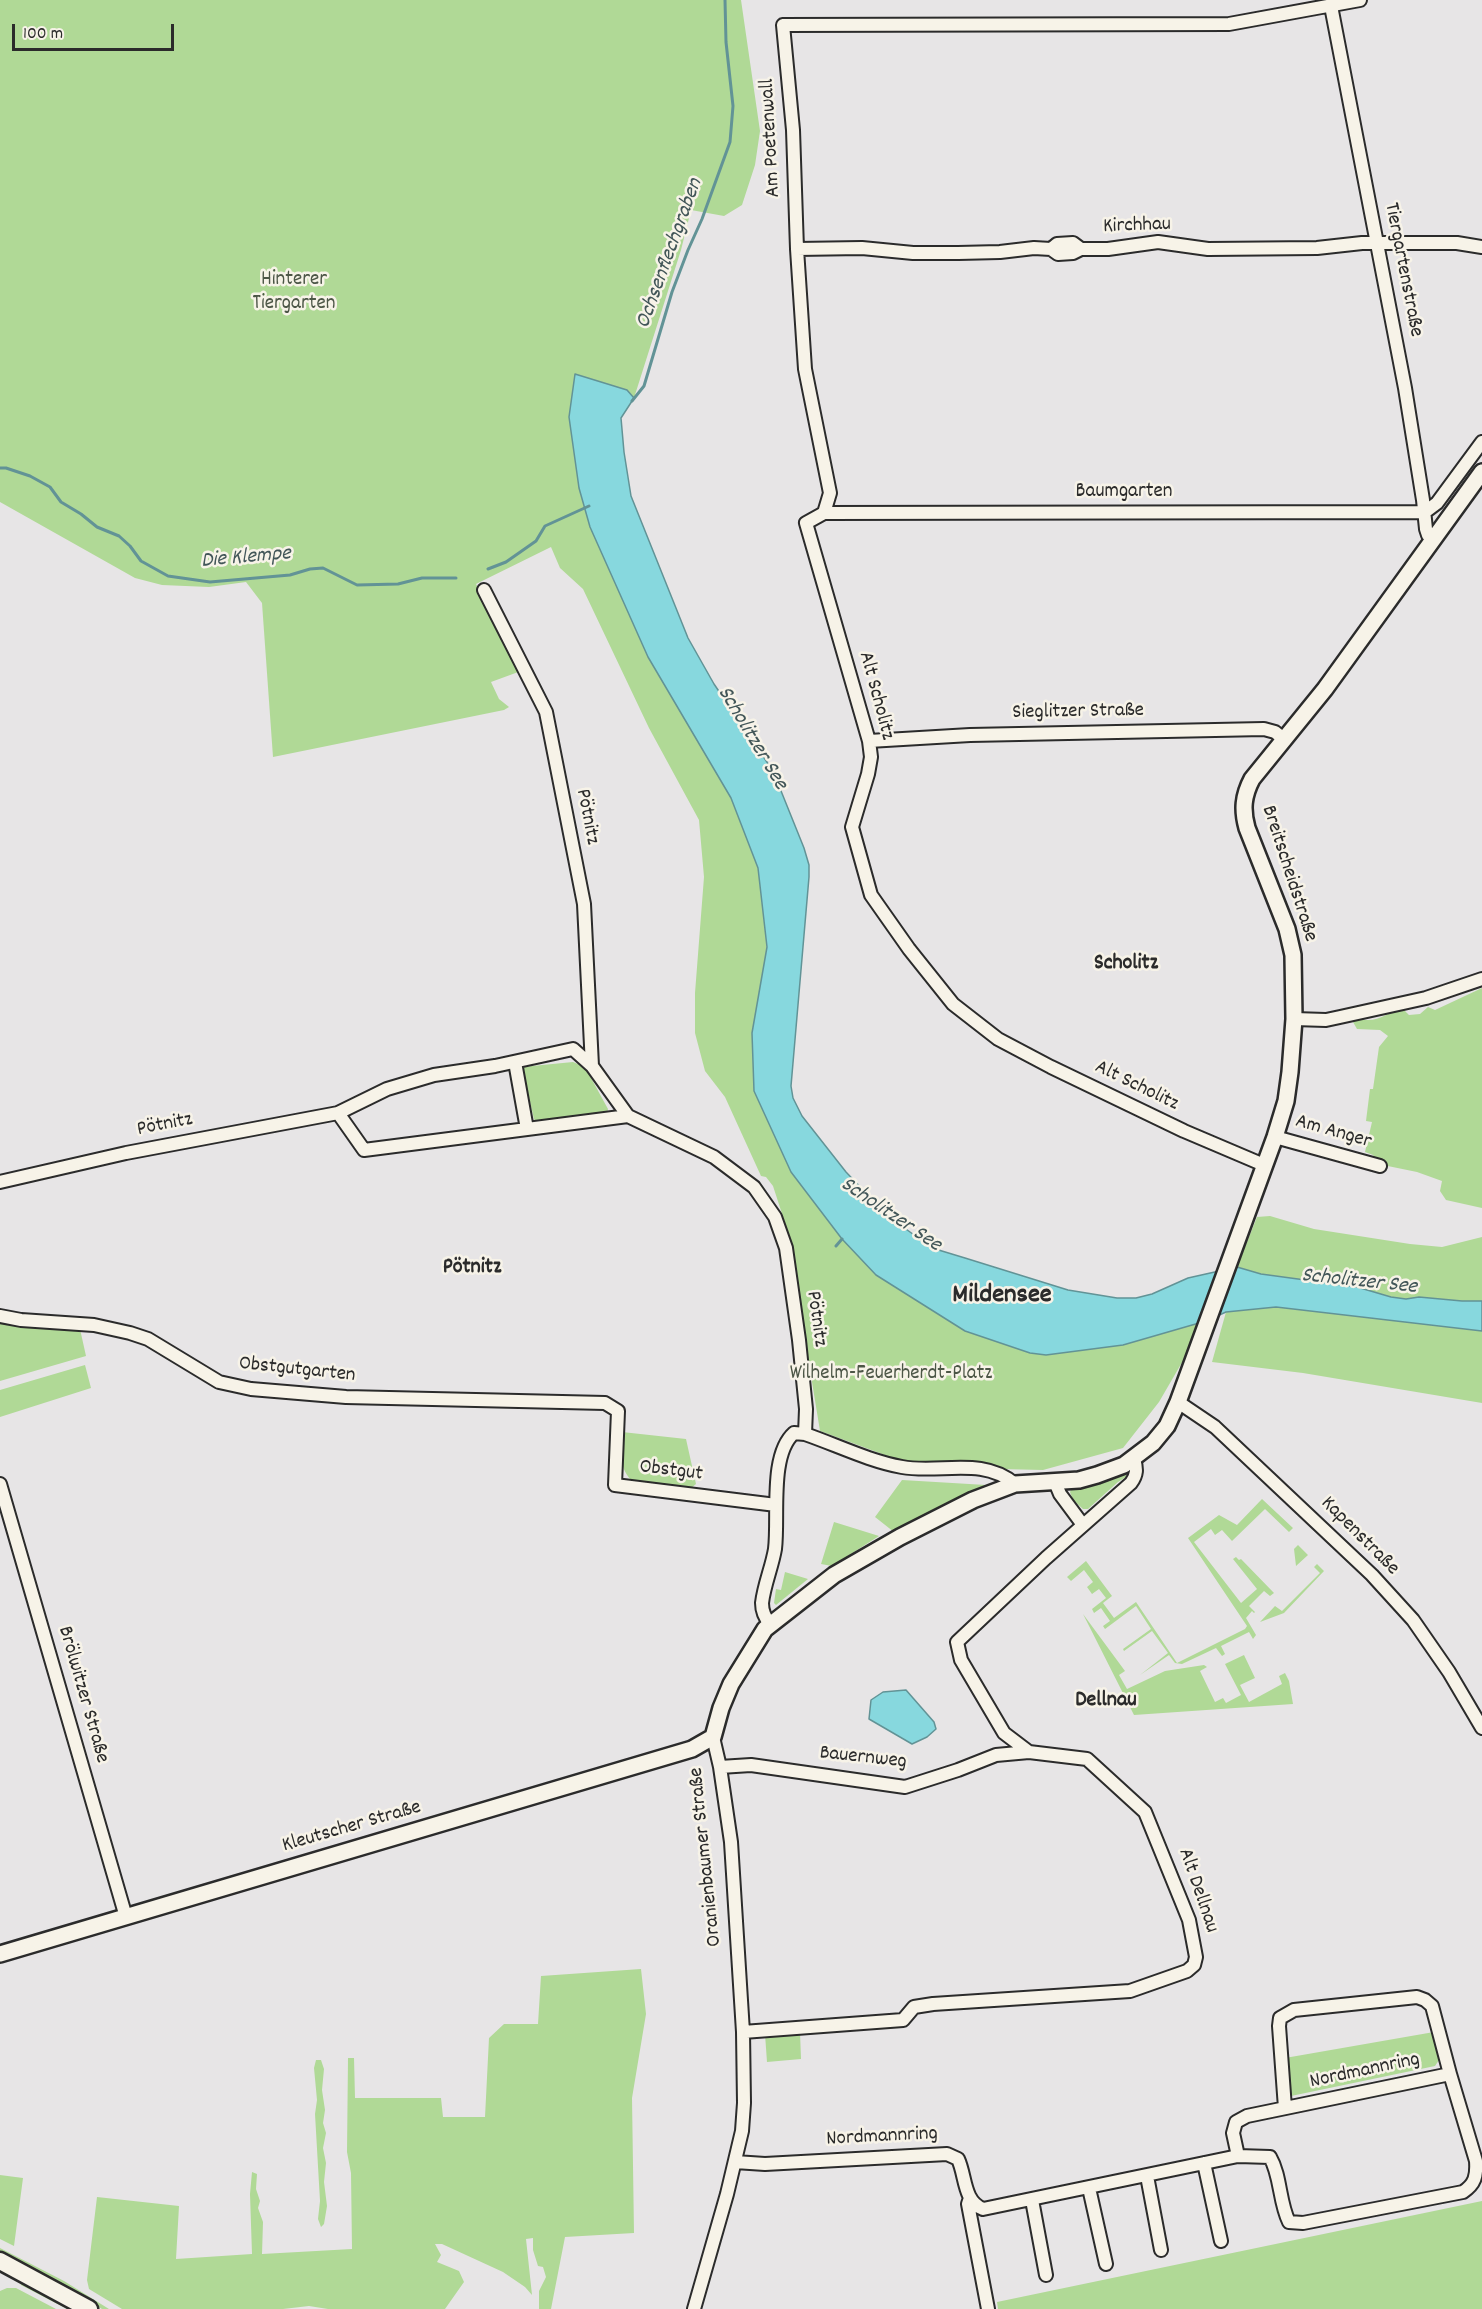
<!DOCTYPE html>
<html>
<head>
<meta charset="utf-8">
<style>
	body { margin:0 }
	#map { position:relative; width:1482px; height:2309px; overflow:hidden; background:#e7e5e6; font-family:Dekko,sans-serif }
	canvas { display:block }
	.scale { position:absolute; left:12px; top:24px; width:162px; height:27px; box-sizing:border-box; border:3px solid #2b2b2b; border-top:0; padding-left:8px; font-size:18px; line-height:21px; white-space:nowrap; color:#2b2b2b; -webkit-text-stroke:4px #f7f3e8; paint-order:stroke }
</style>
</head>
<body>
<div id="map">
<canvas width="1482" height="2309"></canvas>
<div class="scale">100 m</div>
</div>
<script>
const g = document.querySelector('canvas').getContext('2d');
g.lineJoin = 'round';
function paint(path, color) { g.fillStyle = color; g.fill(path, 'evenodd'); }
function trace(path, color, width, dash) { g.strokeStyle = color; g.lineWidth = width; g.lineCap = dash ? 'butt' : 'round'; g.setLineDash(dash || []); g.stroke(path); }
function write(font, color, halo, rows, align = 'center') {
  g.font = font + ' Dekko,sans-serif'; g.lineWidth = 5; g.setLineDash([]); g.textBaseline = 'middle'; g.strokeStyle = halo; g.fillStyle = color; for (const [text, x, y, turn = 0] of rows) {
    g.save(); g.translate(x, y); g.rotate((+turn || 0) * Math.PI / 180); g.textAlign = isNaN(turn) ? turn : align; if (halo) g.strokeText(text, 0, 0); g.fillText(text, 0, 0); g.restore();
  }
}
paint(new Path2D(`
	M 0,0 L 741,0 L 760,131 L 755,165 L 742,205 L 724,216 L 691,210 L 681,250 L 634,398 L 627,390 L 575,375 L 579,488 L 591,527 L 648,657 L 731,798 L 758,868 L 767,947 L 752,1033 L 791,1172 L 842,1239 L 876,1275 L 1123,1345 L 1206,1321 L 1159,1402 L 1123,1448 L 1043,1470 L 1000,1469 L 968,1462 L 901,1461 L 820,1431 L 787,1229 L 773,1186 L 766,1177 L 761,1176 L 725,1097 L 705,1071 L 695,1033 L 695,993 L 704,877 L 699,820 L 649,728 L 583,589 L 560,568 L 551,547 L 476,584 L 521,671 L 491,682 L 499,699 L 509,707 L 504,710 L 273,757 L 262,603 L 246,582 L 209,587 L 162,585 L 135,578 L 0,502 Z
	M 1482,988 L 1482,1208 L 1446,1200 L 1440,1191 L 1442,1181 L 1417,1172 L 1378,1164 L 1373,1155 L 1365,1152 L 1372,1122 L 1366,1121 L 1370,1089 L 1373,1089 L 1379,1047 L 1388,1036 L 1380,1030 L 1357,1029 L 1353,1022 L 1358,1018 C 1376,1025 1386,1012 1403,1009 L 1409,1015 L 1420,1014 L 1428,1007 L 1435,1010 Z
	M 573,1062 L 585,1067 L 608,1109 L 607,1114 L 537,1122 L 534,1119 L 522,1067 Z
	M 1270,1216 L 1314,1229 L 1410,1244 L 1442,1247 L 1482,1237 L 1482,1301 L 1462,1301 L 1419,1297 L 1406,1299 L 1390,1297 L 1357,1287 L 1261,1274 L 1237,1267 L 1257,1217 Z
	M 1276,1307 L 1482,1331 L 1482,1403 L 1303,1373 L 1212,1362 L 1226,1312 Z
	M 0,1320 L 80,1329 L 86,1356 L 0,1381 Z
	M 85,1365 L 91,1388 L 0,1417 L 0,1390 Z
	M 622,1432 L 686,1439 L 696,1484 L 690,1489 L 631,1480 C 618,1466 621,1449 622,1432 Z
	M 1126,1472 L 1126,1477 L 1118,1482 L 1088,1509 L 1083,1509 L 1073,1500 L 1070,1492 L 1072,1487 Z
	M 902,1480 L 986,1485 L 894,1532 L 875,1517 Z
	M 1262,1499 L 1293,1528 L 1289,1532 L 1265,1509 L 1232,1541 L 1222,1530 L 1215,1535 L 1211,1529 L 1194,1542 L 1241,1603 L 1257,1589 L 1233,1559 L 1236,1557 L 1239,1560 L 1241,1559 L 1274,1593 L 1270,1596 L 1264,1591 L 1249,1606 L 1255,1612 L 1254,1613 L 1252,1611 L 1246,1618 L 1256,1635 L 1253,1639 L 1249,1632 L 1221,1646 L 1225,1654 L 1222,1656 L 1216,1648 L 1182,1664 L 1175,1663 L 1169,1655 L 1140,1675 L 1168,1653 L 1152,1631 L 1124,1651 L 1123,1649 L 1151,1629 L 1136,1606 L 1105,1629 L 1103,1626 L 1110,1621 L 1101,1608 L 1094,1613 L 1092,1609 L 1106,1598 L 1099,1589 L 1092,1594 L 1087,1587 L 1093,1582 L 1084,1570 L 1071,1581 L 1067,1577 L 1086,1561 L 1112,1596 L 1103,1603 L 1114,1618 L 1136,1602 L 1177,1663 L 1245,1629 L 1247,1626 L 1188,1538 L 1219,1515 L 1237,1525 Z
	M 834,1522 L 879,1536 L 832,1566 L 821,1564 Z
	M 1298,1545 L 1308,1555 L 1296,1566 L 1294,1549 Z
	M 1317,1564 L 1324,1571 L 1284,1613 L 1260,1622 L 1275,1606 L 1282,1611 L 1320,1573 L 1314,1567 Z
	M 785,1572 L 808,1579 L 776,1605 L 774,1603 L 776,1589 L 781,1590 Z
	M 1083,1614 L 1125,1671 L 1119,1675 L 1127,1689 L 1165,1671 L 1204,1665 L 1207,1667 L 1200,1671 L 1215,1702 L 1223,1698 L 1226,1703 L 1241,1695 L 1225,1664 L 1244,1655 L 1255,1678 L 1240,1685 L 1249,1702 L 1282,1684 L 1279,1676 L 1285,1673 L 1289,1681 L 1293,1704 L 1134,1715 Z
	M 641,1969 L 646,2014 L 632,2098 L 634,2233 L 565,2237 L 551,2309 L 539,2309 L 539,2291 L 546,2277 L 543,2267 L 538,2266 L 533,2250 L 533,2238 L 526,2239 L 532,2295 L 525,2287 L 503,2272 L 442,2244 L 435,2244 L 441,2255 L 437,2262 L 459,2271 L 464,2282 L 445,2309 L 328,2309 L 309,2306 L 283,2309 L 122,2309 L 89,2289 L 87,2280 L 97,2197 L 179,2206 L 176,2259 L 252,2254 L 250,2194 L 252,2172 L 257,2174 L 256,2189 L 260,2201 L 258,2208 L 263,2222 L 262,2254 L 352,2249 L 351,2173 L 347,2152 L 348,2058 L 354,2058 L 355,2098 L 441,2098 L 443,2117 L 485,2117 L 489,2038 L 504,2024 L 538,2024 L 541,1976 Z
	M 800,2032 L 801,2059 L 767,2062 L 765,2034 Z
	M 1434,2032 L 1441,2057 L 1435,2066 L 1291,2096 L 1289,2094 L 1285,2058 Z
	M 316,2060 L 321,2060 L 324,2069 L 322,2090 L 325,2110 L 323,2123 L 326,2133 L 323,2148 L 326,2163 L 324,2182 L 327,2206 L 324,2224 L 321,2227 L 318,2219 L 320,2201 L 315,2114 L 317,2100 L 314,2068 Z
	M 0,2175 L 23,2178 L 14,2246 L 0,2239 Z
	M 1482,2201 L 1482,2309 L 998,2309 L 997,2302 Z
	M 0,2248 L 64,2281 L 109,2309 L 102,2309 L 63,2284 L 0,2252 Z
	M 19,2280 L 75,2309 L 67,2309 L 21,2285 Z
	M 7,2288 L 16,2288 L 56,2309 L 0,2309 L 0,2291 Z`), '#b0d996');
const water = new Path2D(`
	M 575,374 L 627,390 L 634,398 L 621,418 L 624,452 L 631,496 L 688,638 L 714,684 L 773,771 L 804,848 L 809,865 L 809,877 L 791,1086 L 793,1098 L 802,1116 L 846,1172 L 888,1216 L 932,1248 L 965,1258 L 1068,1290 L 1117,1298 L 1136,1298 L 1152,1294 L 1188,1278 L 1237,1267 L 1261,1274 L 1357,1287 L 1391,1297 L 1406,1299 L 1419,1297 L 1462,1301 L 1482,1301 L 1482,1331 L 1276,1307 L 1226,1312 L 1206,1321 L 1123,1345 L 1046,1355 L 1030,1353 L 965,1331 L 876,1275 L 842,1239 L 791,1172 L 754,1091 L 752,1033 L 767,947 L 758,868 L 731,798 L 648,657 L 590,527 L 579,488 L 569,417 Z
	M 906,1690 L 934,1722 L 936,1729 L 927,1737 L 912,1744 L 869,1719 L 871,1700 L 883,1692 Z`);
paint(water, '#87d8de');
trace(water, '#629396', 1.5);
trace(new Path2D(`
	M 632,401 L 644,386 L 672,292 L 688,250 L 702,219 L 730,142 L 733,106 L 726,42 L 725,0
	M 0,468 L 6,468 L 30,476 L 50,487 L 61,502 L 81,514 L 97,527 L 119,536 L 130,546 L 141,561 L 168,576 L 210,582 L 290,575 L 310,569 L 323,568 L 357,585 L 398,584 L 422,578 L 456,578
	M 488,569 L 506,562 L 536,541 L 545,526 L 589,506
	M 836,1246 L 842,1239`), '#629396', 3);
const minor = new Path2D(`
	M 1331,6 L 1405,388 L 1423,500 L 1426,529 L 1428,535 L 1433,540
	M 797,249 L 862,248 L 913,253 L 958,253 L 1000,252 L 1034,248 L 1051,249 L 1058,254 L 1073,253 L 1081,249
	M 1051,249 L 1057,244 L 1073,243 L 1081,249 L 1108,249 L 1158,242 L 1208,249 L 1317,248 L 1362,243 L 1457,243 L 1482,247
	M 824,513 L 1425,512 L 1437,503 L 1482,442
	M 484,590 L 546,712 L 584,904 L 592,1066
	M 869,741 L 970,735 L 1264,729 L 1275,732 L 1285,740
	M 1294,1019 L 1326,1020 L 1340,1017 L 1426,998 L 1482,979
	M 515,1062 L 527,1129
	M 338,1113 L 364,1150 L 628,1116
	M 1275,1137 L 1380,1166
	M 1264,1165 L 1184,1131 L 1051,1067 L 998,1039 L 953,1004 L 909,949 L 871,895 L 852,827 L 868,774 L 871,757 L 869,741 L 806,523 L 824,513 L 830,493 L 805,369 L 797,249 L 793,130 L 783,25 L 1229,24 L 1360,0
	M 0,1182 L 126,1153 L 338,1113 L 387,1089 L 434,1075 L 495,1066 L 573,1049 L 592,1066 L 628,1116 L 714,1157 L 754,1187 L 775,1217 L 786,1248 L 799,1340 L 806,1409 L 805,1434
	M 0,1316 L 21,1320 L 94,1325 L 130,1333 L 148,1339 L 219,1382 L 251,1389 L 346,1397 L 605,1403 L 618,1411 L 615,1485 L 776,1505
	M 1178,1402 L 1215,1427 L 1372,1575 L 1413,1620 L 1449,1672 L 1482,1728
	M 1055,1482 L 1060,1494 L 1083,1525
	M 0,1484 L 126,1917
	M 770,1624 C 765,1618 762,1612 762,1603 C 764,1585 772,1567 775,1549 C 779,1517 769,1455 794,1433 L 805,1434 C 837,1445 869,1461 902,1467 C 940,1474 982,1456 1015,1484
	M 720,1767 L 751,1765 L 905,1787 L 958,1770 L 996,1755 L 1029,1752
	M 743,2032 L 903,2020 L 914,2007 L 933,2004 L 1130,1991 L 1187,1971 L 1194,1965 L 1196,1957 L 1189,1920 L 1145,1812 L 1087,1759 L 1029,1752 L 1004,1733 L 961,1660 L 957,1642 L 1046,1558 L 1131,1483 C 1137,1475 1137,1469 1134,1459
	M 1285,2108 L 1279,2026 L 1280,2018 L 1294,2010 L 1417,1997 L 1425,2000 L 1432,2006 L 1450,2074
	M 735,2162 L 765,2164 L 947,2154 L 958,2159 C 966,2176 963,2201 983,2209 L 1238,2156 L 1270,2157 C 1281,2176 1279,2202 1289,2222 L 1303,2223 L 1463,2192 C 1475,2184 1477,2176 1476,2161 L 1450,2074 L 1247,2116 L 1236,2122 L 1233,2133 L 1238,2156
	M 1204,2163 L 1221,2241
	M 1147,2176 L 1161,2250
	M 1089,2188 L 1106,2264
	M 970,2198 L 968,2204 L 988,2309
	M 1032,2200 L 1046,2275
	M 694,2309 L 727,2194 L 742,2131 L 744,2103 L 743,2032 L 731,1842 L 720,1767 L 713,1737`);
const tertiary = new Path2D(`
	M 0,1954 L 692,1749 L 713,1737 L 721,1708 L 731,1684 L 765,1629 L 834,1575 L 900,1537 L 973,1500 L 1015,1484 L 1079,1480 L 1097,1475 L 1124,1465 L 1153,1443 L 1167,1426 L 1178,1402 L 1275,1137 L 1286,1101 L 1290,1072 L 1294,1019 L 1293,955 L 1287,929 L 1247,828 C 1242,810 1243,796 1252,779 L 1325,689 L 1482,472`);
const secondary = new Path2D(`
	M 0,2261 L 89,2309`);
trace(minor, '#2b2b2b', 16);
trace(tertiary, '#2b2b2b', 20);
trace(secondary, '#2b2b2b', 21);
trace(minor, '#f7f3e8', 12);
trace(tertiary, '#f7f3e8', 15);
trace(secondary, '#f7f3e8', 16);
write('21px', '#2b2b2b', '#f7f3e8', [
	["Am Poetenwall",772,138,-93],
	["Kirchhau",1137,227,-2],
	["Tiergartenstraße",1402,270,79],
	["Baumgarten",1124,493],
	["Alt Scholitz",875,696,75],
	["Sieglitzer Straße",1078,713,-1],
	["Pötnitz",586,817,79],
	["Breitscheidstraße",1288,874,72],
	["Alt Scholitz",1136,1087,26],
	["Pötnitz",165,1126,-11],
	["Am Anger",1333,1133,16],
	["Pötnitz",815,1319,82],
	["Obstgutgarten",297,1371,6],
	["Obstgut",671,1472,7],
	["Kapenstraße",1359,1537,45],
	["Brölwitzer Straße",82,1695,74],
	["Bauernweg",863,1759,6],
	["Kleutscher Straße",352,1828,-16],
	["Oranienbaumer Straße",707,1857,-96],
	["Alt Dellnau",1197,1891,71],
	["Nordmannring",1365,2072,-12],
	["Nordmannring",882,2138,-3]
]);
write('21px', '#4c5646', '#f7f3e8', [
	["Hinterer",294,281],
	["Tiergarten",294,305],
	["Wilhelm-Feuerherdt-Platz",891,1375]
]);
write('italic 22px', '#425658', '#f7f3e8', [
	["Ochsenflechgraben",671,254,-70],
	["Die Klempe",246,559,-5],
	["Scholitzer See",751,739,59],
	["Scholitzer See",890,1216,34],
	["Scholitzer See",1359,1283,6]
]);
write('bold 22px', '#2b2b2b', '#f7f3e8', [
	["Scholitz",1126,965],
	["Pötnitz",472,1269],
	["Dellnau",1106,1702]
]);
write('bold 27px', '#2b2b2b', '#f7f3e8', [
	["Mildensee",1002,1297]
]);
</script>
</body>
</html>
